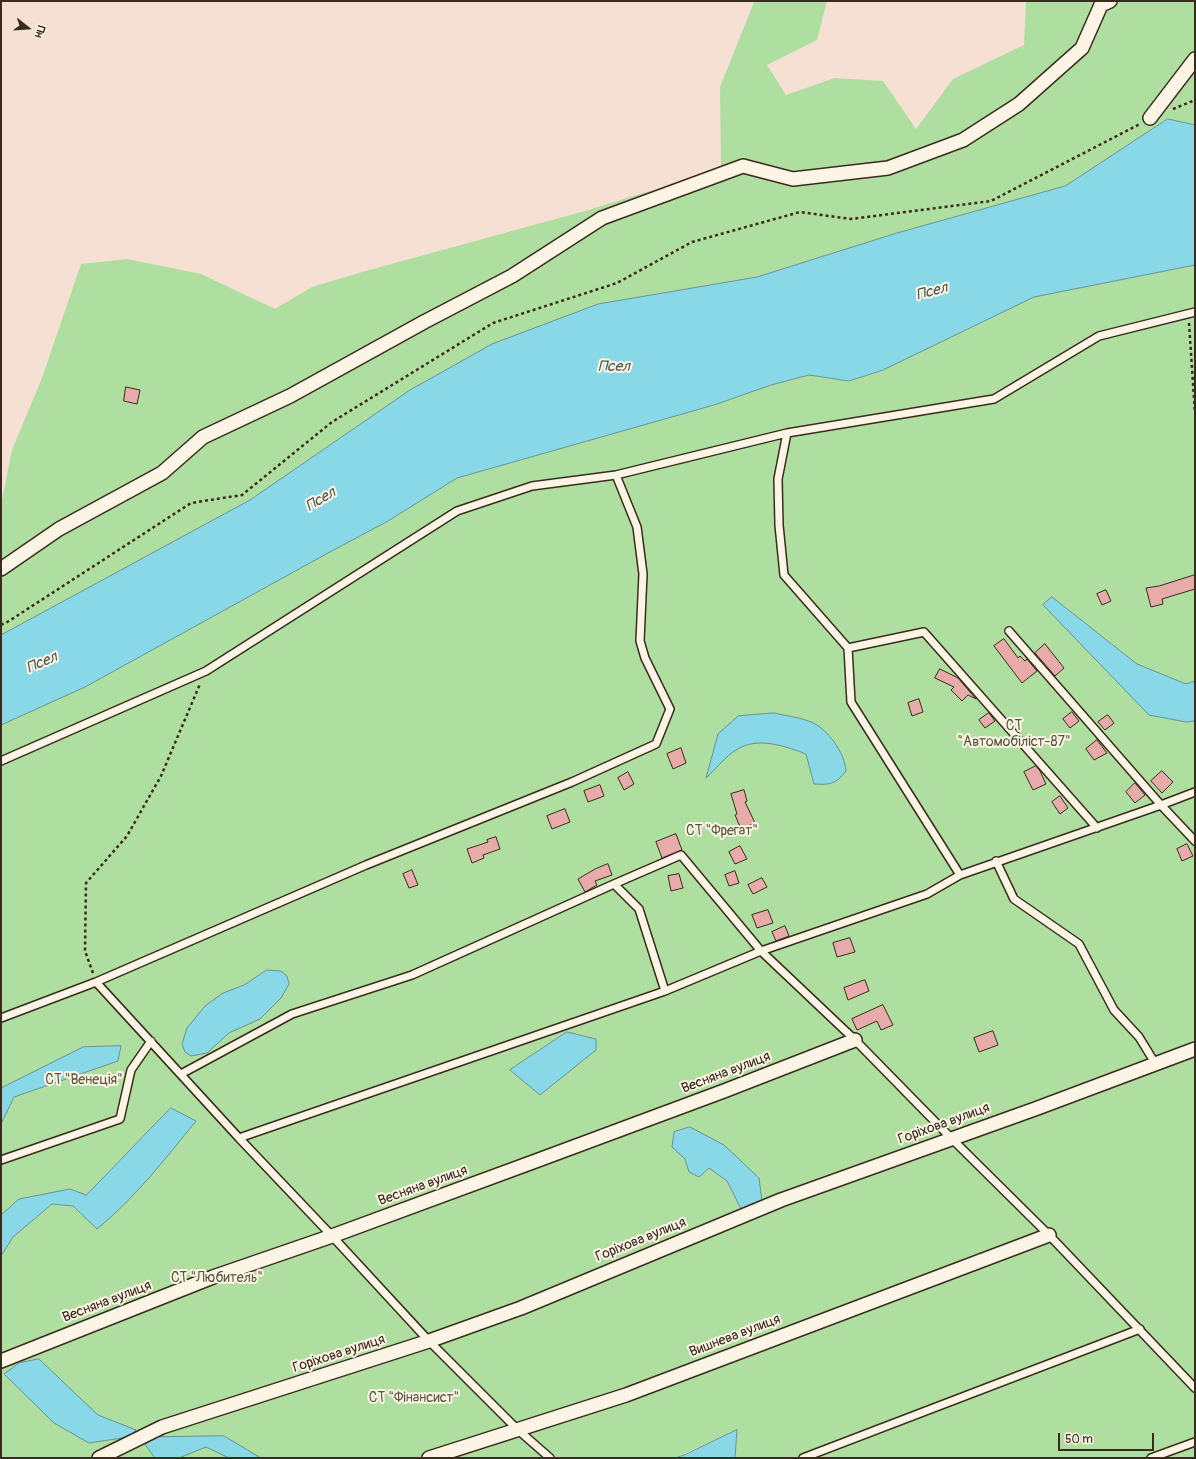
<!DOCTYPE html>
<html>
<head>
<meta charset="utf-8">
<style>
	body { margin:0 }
	#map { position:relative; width:1196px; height:1459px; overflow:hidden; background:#f6dfd3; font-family:Pangolin,sans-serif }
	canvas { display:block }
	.frame { position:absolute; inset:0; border:2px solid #3b2a1e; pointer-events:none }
	.north { position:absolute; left:8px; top:8px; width:40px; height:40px; -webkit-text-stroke:3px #fcf5e5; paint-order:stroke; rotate:107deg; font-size:11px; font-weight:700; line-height:16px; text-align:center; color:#3b2a1e }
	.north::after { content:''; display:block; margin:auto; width:14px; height:18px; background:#3b2a1e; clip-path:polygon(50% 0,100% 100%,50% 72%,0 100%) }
	.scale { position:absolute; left:1058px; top:1433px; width:96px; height:18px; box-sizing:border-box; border:2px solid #3b2a1e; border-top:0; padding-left:5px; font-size:12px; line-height:14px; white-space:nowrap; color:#3b2a1e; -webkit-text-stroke:3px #fcf5e5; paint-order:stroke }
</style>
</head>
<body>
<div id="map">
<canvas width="1196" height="1459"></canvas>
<div class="frame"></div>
<div class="north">Пн</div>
<div class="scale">50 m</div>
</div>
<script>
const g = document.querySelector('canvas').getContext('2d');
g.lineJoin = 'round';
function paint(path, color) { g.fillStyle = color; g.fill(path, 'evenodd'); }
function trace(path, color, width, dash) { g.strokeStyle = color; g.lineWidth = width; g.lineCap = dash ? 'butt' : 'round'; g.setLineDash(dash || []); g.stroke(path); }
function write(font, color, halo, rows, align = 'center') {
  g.font = font + ' Pangolin,sans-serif'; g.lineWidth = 4; g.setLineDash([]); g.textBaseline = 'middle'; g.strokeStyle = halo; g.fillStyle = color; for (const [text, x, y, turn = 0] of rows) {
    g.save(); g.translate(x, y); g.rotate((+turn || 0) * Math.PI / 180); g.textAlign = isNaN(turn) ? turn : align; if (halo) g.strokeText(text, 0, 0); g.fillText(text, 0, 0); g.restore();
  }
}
paint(new Path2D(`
	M 767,1 L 827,1 L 817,40 L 767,65 L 786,95 L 835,78 L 883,81 L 916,129 L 953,79 L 1024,45 L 1026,1 L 1195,1 L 1195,125 L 1168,119 L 1065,186 L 897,233 L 757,277 L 598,304 L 492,344 L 410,390 L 250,500 L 1,635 L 1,505 L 12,450 L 42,378 L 81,264 L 127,259 L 201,274 L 275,309 L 312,287 L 362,272 L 585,211 L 721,169 L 720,87 L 754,2 Z
	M 1195,265 L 1195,681 L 1186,684 L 1137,664 L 1052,597 L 1186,722 L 1195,721 L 1195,1458 L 735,1458 L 736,1430 L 675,1458 L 1,1458 L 1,1256 L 13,1237 L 52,1204 L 73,1206 L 97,1228 L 171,1108 L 86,1195 L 19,1199 L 1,1215 L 1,725 L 85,687 L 328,553 L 388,521 L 457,478 L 714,405 L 771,385 L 809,375 L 849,381 L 883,370 L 1034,297 ZM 567,1032 L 595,1039 L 595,1050 L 540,1095 L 510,1070 ZM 685,1159 L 759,1177 L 741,1209 L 727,1181 L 709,1168 L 699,1177 L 689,1172 Z`), '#aedfa0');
const water = new Path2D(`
	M 1168,119 L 1195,125 L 1195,265 L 1034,297 L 883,370 L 849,381 L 809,375 L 771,385 L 714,405 L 457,478 L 388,521 L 328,553 L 85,687 L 1,725 L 1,635 L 250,500 L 410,390 L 492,344 L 598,304 L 757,277 L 897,233 L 1065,186 Z
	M 1052,597 L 1137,664 L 1186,684 L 1195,681 L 1195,721 L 1186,722 L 1149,715 L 1043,605 Z
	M 774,713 C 786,716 799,717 811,722 C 827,728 845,753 846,771 C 836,784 830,785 814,784 L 806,754 C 784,746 758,736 736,750 C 726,756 716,769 706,778 L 718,734 L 738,716 Z
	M 267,970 L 281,971 L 287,976 L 289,984 L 281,998 L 260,1019 L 229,1033 L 207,1053 L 191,1056 L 185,1052 L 182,1044 L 187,1028 L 205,1006 L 223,993 L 244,985 Z
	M 567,1032 L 596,1039 L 596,1050 L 540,1095 L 510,1070 Z
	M 121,1046 L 118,1061 L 14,1097 L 1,1124 L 1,1088 L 83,1047 Z
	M 171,1108 L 196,1121 C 165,1159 135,1198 97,1229 L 73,1206 L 52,1204 L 13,1237 L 1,1256 L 1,1215 L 19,1199 L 70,1189 L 86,1195 Z
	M 690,1127 L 724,1145 L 759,1178 L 762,1201 L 741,1209 L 727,1181 L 709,1168 L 699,1177 L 689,1172 L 685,1159 L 672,1147 L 674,1132 Z
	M 39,1359 L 98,1415 L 136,1430 L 129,1437 L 89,1443 L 54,1423 L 4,1374 L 19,1363 Z
	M 737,1430 L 735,1458 L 675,1458 L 684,1455 Z
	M 224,1436 L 261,1458 L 229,1458 L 206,1447 L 179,1458 L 155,1458 L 144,1443 L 153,1437 Z`);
paint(water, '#89d8e7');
trace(water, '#6a9297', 1);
const building = new Path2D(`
	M 126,387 L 140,390 L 137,404 L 124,401 Z
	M 1195,575 L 1195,589 L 1162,599 L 1163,604 L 1151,607 L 1146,588 L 1159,586 Z
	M 1106,590 L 1111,601 L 1102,605 L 1097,594 Z
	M 1004,639 L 1018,658 L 1020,656 L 1025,661 L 1027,659 L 1037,671 L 1022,683 L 994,646 Z
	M 1045,644 L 1064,668 L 1055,676 L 1035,653 Z
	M 940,669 L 958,678 L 976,699 L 968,695 L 962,701 L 951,690 L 954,687 L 935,678 Z
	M 919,699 L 923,712 L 912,716 L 908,703 Z
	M 1072,712 L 1079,721 L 1070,728 L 1063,719 Z
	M 989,713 L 995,721 L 985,728 L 979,720 Z
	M 1108,715 L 1114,723 L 1105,730 L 1098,722 Z
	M 1097,740 L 1107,753 L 1094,760 L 1086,749 Z
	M 681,748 L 686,763 L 673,769 L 667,754 Z
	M 1036,766 L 1040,771 L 1046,784 L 1033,790 L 1024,772 Z
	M 1162,771 L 1173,782 L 1162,793 L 1151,781 Z
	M 628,772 L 634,784 L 624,790 L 618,778 Z
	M 1135,783 L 1145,795 L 1135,803 L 1126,792 Z
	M 600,785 L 604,796 L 588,802 L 584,791 Z
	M 744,790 L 747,801 L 745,802 L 755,823 L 741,829 L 735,815 L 737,814 L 731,794 Z
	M 1060,796 L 1068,808 L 1060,814 L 1052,802 Z
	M 565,809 L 570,822 L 552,829 L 547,816 Z
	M 676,834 L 682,850 L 662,858 L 656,842 Z
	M 496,837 L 500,849 L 483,855 L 484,858 L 472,863 L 467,849 L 488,842 L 487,840 Z
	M 1187,844 L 1193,856 L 1182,861 L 1177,849 Z
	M 740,846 L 747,859 L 735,864 L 729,852 Z
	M 608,864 L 612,875 L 595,881 L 597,885 L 585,892 L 578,879 L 595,869 Z
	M 412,870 L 418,885 L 409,888 L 403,874 Z
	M 735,871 L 739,883 L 729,886 L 725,875 Z
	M 679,874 L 683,888 L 671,891 L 668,876 Z
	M 762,878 L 767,887 L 753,894 L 748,885 Z
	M 768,910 L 773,923 L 757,928 L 752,915 Z
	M 785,926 L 789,936 L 776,941 L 772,932 Z
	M 850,938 L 855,952 L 837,957 L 833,943 Z
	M 865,980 L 869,991 L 848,1000 L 844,988 Z
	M 883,1005 L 893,1025 L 881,1030 L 877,1021 L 857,1030 L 852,1019 Z
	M 993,1031 L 998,1045 L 979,1052 L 974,1038 Z`);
paint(building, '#e7acaa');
trace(building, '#3b2a1e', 1);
const lane = new Path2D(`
	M 787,433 L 778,479 L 779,525 L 784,575 L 848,648 L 851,702 L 960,875 L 1161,805 L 1195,792
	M 616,475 L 637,527 L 643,574 L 640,641 L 645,658 L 670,709 L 656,744 L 572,782 L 366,865 L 96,982 L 239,1138 L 665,991 L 761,951 L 927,894 L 960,875
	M 1009,631 L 1161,805 L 1195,841
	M 848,648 L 924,632 L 1097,828
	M 1,761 L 206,671 L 457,511 L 532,486 L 616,475 L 787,433 L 994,399 L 1099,336 L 1195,312
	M 996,861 L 1014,899 L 1079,944 L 1114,1010 L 1139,1037 L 1155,1063
	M 614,884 L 681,855 L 761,951 L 855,1040 L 951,1138 L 1049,1235 L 1195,1388
	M 1,1018 L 96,982
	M 181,1074 L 292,1014 L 412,975 L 614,884 L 639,909 L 665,991
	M 239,1138 L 332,1236 L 429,1341 L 517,1429 L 550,1458
	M 1,1160 L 120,1119 L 131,1070 L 151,1041
	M 803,1458 L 1140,1329
	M 1151,1458 L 1195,1442`);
const street = new Path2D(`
	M 1150,118 L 1195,59
	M 1,569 L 59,529 L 162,473 L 203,437 L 290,396 L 424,322 L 512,276 L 602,218 L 743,166 L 793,179 L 888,168 L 963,140 L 1019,104 L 1082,48 L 1101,5 L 1110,1
	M 1,1361 L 213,1277 L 332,1236 L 533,1162 L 724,1091 L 855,1040
	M 99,1458 L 162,1427 L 429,1341 L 521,1308 L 781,1200 L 1035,1109 L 1195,1049
	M 429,1458 L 626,1395 L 1049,1235`);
trace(lane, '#3b2a1e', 10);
trace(street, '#3b2a1e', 16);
trace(new Path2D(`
	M 1173,109 L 1195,100
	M 1189,323 L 1195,413
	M 1,625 L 9,621 L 191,503 L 242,495 L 332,422 L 493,323 L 617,283 L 692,242 L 800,212 L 851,219 L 991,201 L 1140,124
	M 93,973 L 85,951 L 86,883 L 127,836 L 161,776 L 200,684`), '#3b2a1e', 2.5, [3, 3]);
trace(lane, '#fcf5e5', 7);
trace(street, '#fcf5e5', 13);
write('14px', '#58573e', '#fcf5e5', [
	["СТ",1014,726],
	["\"Автомобiлiст-87\"",1014,742],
	["СТ \"Фрегат\"",722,831],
	["СТ \"Венеція\"",84,1080],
	["СТ \"Любитель\"",217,1278],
	["СТ \"Фiнансист\"",414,1398]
]);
write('14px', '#3b2a1e', '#fcf5e5', [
	["Весняна вулиця",726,1073,-21],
	["Горіхова вулиця",944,1124,-20],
	["Весняна вулиця",423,1186,-20],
	["Горіхова вулиця",641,1240,-22],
	["Весняна вулиця",107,1302,-21],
	["Вишнева вулиця",735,1336,-21],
	["Горіхова вулиця",339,1354,-18]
]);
write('italic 15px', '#4e5650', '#fcf5e5', [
	["Псел",932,292,-15],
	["Псел",614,367],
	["Псел",321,500,-31],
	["Псел",42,663,-24]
]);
</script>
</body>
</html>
